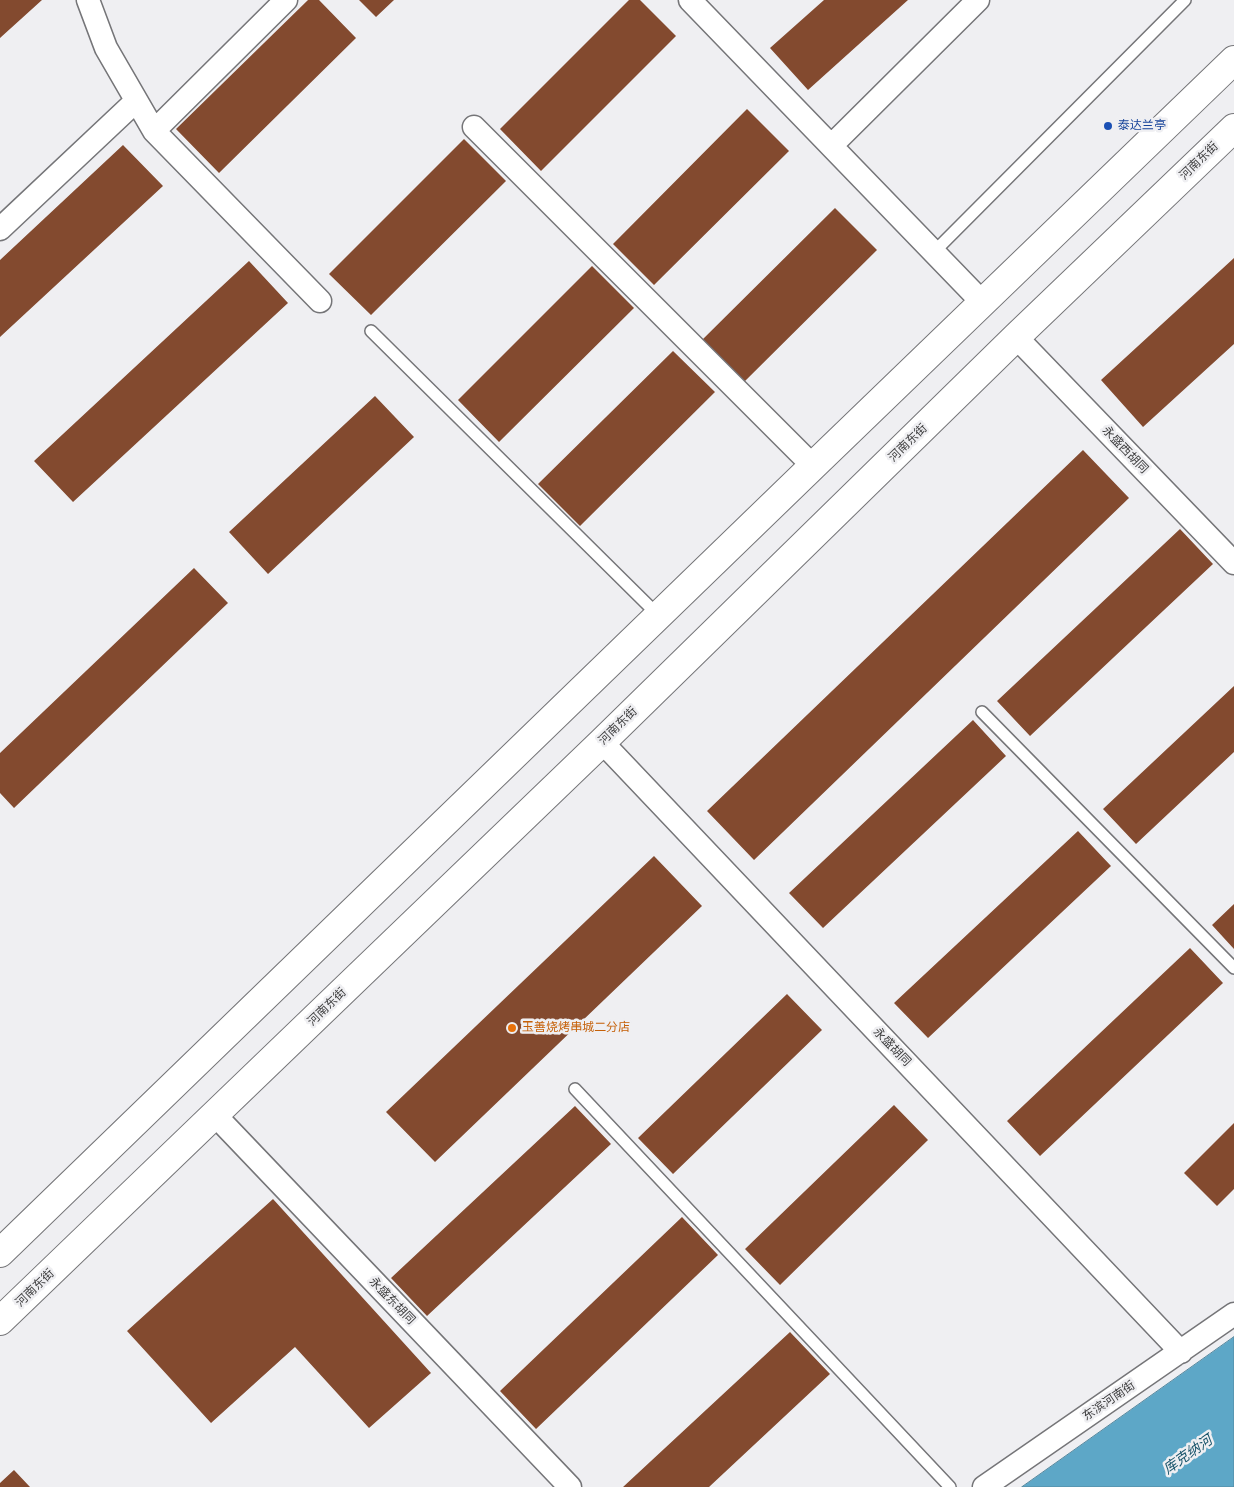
<!DOCTYPE html>
<html>
<head>
<meta charset="utf-8">
<style>
	body { margin:0 }
	canvas { display:block; background:#efeff2 }
</style>
</head>
<body>
<canvas width="1234" height="1487"></canvas>
<script>
const g = document.querySelector('canvas').getContext('2d');
g.lineJoin = 'round';
function paint(path, color) { g.fillStyle = color; g.fill(path, 'evenodd'); }
function trace(path, color, width, dash) { g.strokeStyle = color; g.lineWidth = width; g.lineCap = dash ? 'butt' : 'round'; g.setLineDash(dash || []); g.stroke(path); }
function write(font, color, halo, rows, align = 'center') {
  g.font = font + ' Rubik,"Noto Sans SC",sans-serif'; g.lineWidth = 5; g.setLineDash([]); g.textBaseline = 'middle'; g.strokeStyle = halo; g.fillStyle = color; for (const [text, x, y, turn = 0] of rows) {
    g.save(); g.translate(x, y); g.rotate((+turn || 0) * Math.PI / 180); g.textAlign = isNaN(turn) ? turn : align; if (halo) g.strokeText(text, 0, 0); g.fillText(text, 0, 0); g.restore();
  }
}
const water = new Path2D(`
	M 1234,1337 L 1234,1487 L 1022,1487 Z`);
paint(water, '#5da7c7');
trace(water, '#53879e', 1);
paint(new Path2D(`
	M 0,0 L 42,0 L 0,38 Z
	M 308,0 L 319,0 L 356,38 L 219,173 L 176,129 Z
	M 359,0 L 394,0 L 376,17 Z
	M 629,0 L 640,0 L 676,36 L 541,171 L 500,129 Z
	M 824,0 L 908,0 L 808,90 L 770,48 Z
	M 747,109 L 789,151 L 654,285 L 613,244 Z
	M 464,139 L 506,181 L 371,315 L 329,274 Z
	M 123,145 L 163,186 L 0,337 L 0,260 Z
	M 835,208 L 877,250 L 742,384 L 700,342 Z
	M 1234,258 L 1234,344 L 1143,427 L 1101,380 Z
	M 249,261 L 288,303 L 73,502 L 34,461 Z
	M 592,266 L 634,308 L 499,442 L 458,400 Z
	M 673,351 L 715,392 L 580,526 L 538,484 Z
	M 375,396 L 414,437 L 268,574 L 229,532 Z
	M 1083,450 L 1129,498 L 754,860 L 707,811 Z
	M 1180,529 L 1213,564 L 1030,736 L 997,701 Z
	M 194,568 L 228,603 L 14,808 L 0,793 L 0,753 Z
	M 1234,686 L 1234,752 L 1136,844 L 1103,809 Z
	M 973,720 L 1006,756 L 823,928 L 789,893 Z
	M 1078,831 L 1111,866 L 928,1038 L 894,1003 Z
	M 654,856 L 702,906 L 435,1162 L 386,1112 Z
	M 1234,904 L 1234,949 L 1212,925 Z
	M 1190,948 L 1223,983 L 1040,1156 L 1007,1121 Z
	M 787,994 L 822,1030 L 673,1174 L 638,1138 Z
	M 894,1105 L 928,1140 L 780,1285 L 745,1249 Z
	M 575,1106 L 611,1144 L 427,1316 L 391,1278 Z
	M 1234,1123 L 1234,1189 L 1217,1206 L 1184,1173 Z
	M 273,1199 L 431,1373 L 369,1428 L 295,1347 L 211,1423 L 127,1331 Z
	M 682,1217 L 718,1255 L 536,1429 L 500,1391 Z
	M 790,1332 L 830,1374 L 709,1487 L 623,1487 Z
	M 14,1470 L 30,1487 L 0,1487 L 0,1483 Z`), '#834a2f');
const service = new Path2D(`
	M 934,252 L 1185,0
	M 371,331 L 658,615
	M 982,712 L 1234,968
	M 575,1089 L 950,1487`);
const minor = new Path2D(`
	M 88,0 L 106,48 L 154,131 L 320,301
	M 690,0 L 982,302
	M 474,127 L 813,466
	M 154,131 L 286,0
	M 831,146 L 978,0
	M 0,229 L 136,101
	M 1016,337 L 1234,563
	M 602,742 L 1181,1352
	M 215,1115 L 570,1487
	M 984,1487 L 1234,1314`);
const secondary = new Path2D(`
	M 0,1253 L 813,466 L 1234,60
	M 0,1321 L 602,742 L 1016,337 L 1234,128`);
trace(service, '#757578', 14);
trace(minor, '#757578', 25);
trace(secondary, '#757578', 30);
trace(service, '#fff', 11);
trace(minor, '#fff', 22);
trace(secondary, '#fff', 28);
for (const [x, y, r, color] of [
	[1108,126,5,"#1a4fb4"],
	[512,1028,5,"#e8710a"]
]) { const dot = new Path2D(); dot.arc(x, y, r, 0, 2 * Math.PI); g.fillStyle = color; g.fill(dot); trace(dot, '#efeff2', 2); }
write('12px', '#164399', '#efeff2', [
	["泰达兰亭",1118,126]
], 'left');
write('12px', '#3d3d3e', '#efeff2', [
	["河南东街",1199,161,-44],
	["河南东街",908,443,-44],
	["永盛西胡同",1125,450,46],
	["河南东街",618,726,-44],
	["河南东街",327,1007,-44],
	["永盛胡同",892,1047,46],
	["河南东街",35,1288,-44],
	["永盛东胡同",392,1301,46],
	["东滨河南街",1109,1401,-34]
]);
write('12px', '#c56008', '#efeff2', [
	["玉善烧烤串城二分店",522,1028]
], 'left');
write('italic 14px', '#18546b', '#efeff2', [
	["库克纳河",1188,1455,-35]
]);
</script>
</body>
</html>
